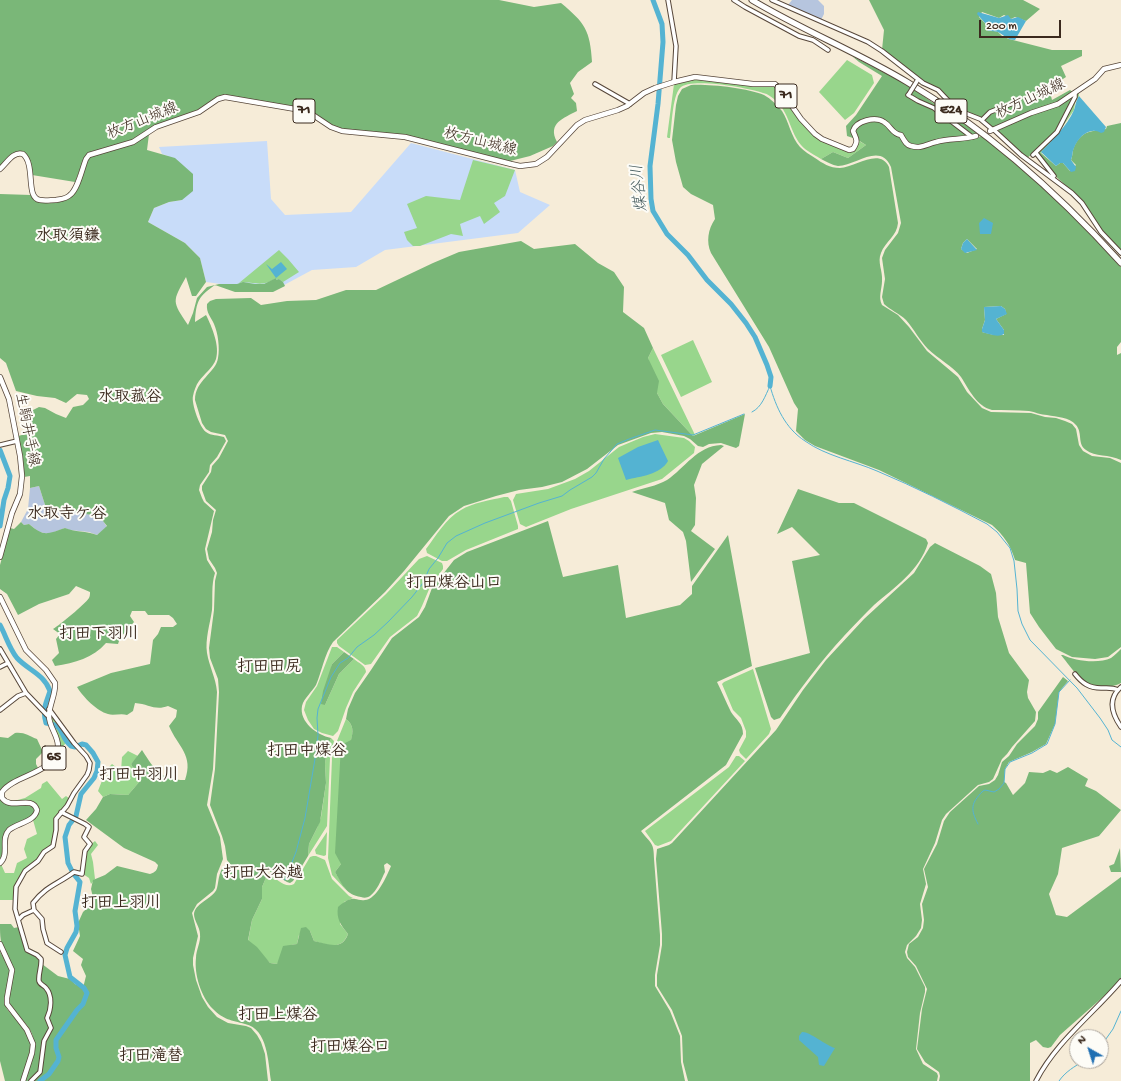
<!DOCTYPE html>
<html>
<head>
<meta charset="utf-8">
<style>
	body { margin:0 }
	#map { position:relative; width:1121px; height:1081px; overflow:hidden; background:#f6ecd8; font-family:"Gochi Hand",sans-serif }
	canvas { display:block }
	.north { position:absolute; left:1069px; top:1029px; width:40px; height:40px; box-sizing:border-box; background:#fdfcf7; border:1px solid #afa8a0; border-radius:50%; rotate:321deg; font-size:11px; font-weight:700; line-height:16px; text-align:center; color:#3b2a1e }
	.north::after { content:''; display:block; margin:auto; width:14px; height:18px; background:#1f6fb2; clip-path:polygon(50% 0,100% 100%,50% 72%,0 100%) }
	.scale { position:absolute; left:979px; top:20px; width:82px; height:18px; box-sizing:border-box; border:2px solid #3b2a1e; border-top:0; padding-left:5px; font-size:12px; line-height:14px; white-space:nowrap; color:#3b2a1e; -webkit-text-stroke:3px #fdfcf7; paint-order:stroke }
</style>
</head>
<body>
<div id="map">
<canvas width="1121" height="1081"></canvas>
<div class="north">N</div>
<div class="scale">200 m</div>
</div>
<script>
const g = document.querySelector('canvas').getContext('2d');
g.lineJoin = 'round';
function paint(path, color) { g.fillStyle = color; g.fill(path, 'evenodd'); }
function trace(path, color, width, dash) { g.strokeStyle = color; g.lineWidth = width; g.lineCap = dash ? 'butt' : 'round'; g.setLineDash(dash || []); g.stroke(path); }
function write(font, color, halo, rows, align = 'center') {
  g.font = font + ' "Gochi Hand","Klee One",sans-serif'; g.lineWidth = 4; g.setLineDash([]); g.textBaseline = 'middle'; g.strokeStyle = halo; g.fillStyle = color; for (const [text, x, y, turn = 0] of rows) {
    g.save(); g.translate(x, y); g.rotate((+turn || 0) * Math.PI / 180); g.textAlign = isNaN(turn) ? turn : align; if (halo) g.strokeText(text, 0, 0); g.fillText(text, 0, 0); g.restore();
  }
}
paint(new Path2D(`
	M 267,141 L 271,199 L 285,215 L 351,212 L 411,143 L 515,170 L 520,192 L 550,205 L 518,233 L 385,250 L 356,267 L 312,270 L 273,291 L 206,282 L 200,258 L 185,243 L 148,222 L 154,208 L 169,202 L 182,200 L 168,156 L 162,154 L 159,147 Z`), '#c8dcf9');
paint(new Path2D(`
	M 792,0 L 818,0 L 824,6 L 824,14 L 821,20 L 788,5 Z
	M 39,486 L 46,508 L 100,516 L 107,527 L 97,535 L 89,532 L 69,530 L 65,528 L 49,534 L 39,532 L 29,524 L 24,525 L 21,522 L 28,509 L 30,488 Z`), '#b6c5de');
paint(new Path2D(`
	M 847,60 L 872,75 L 874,83 L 854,113 L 845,120 L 819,92 Z
	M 695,79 L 753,86 L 774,86 L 822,141 L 849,152 L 854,150 L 859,141 L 866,145 L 848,158 L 833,152 L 821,159 C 815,155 806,151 801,145 C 790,132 789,112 776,101 C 772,97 768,94 763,93 C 749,88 690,77 680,88 C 672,97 672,126 670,138 L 668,138 L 667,137 L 674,84 Z
	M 1079,92 L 1079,96 L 1075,103 L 1074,110 L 1057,135 L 1041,153 L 1038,153 L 1047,143 Z
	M 473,160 L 515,170 L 505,196 L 494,203 L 500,212 L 484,224 L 480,216 L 460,224 L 463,236 L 451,234 L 420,246 L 413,246 L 407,240 L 404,232 L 417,228 L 407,204 L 426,196 L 460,200 Z
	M 279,250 L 288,259 L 299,272 L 283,282 L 279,279 L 276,280 L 276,278 C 260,289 253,280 239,283 Z
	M 693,340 L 712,382 L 681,397 L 661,355 Z
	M 653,348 L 695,435 L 693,436 L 663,404 L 657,393 L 648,358 Z
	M 655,434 L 684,438 L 689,441 L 695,447 L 694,453 L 662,479 L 571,509 L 526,527 L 520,524 L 513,500 L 516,494 L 548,489 L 575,479 L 589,471 L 619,447 L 643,437 Z
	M 504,497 L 508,497 L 511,501 L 518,526 L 518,529 L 466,550 L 447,561 L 442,561 L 427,553 L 426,549 C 436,536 446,518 461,510 C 472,503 491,500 504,497 Z
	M 427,556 L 442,563 L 443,566 L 443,569 L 430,587 L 422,606 L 417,616 L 390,637 L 371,664 L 365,665 L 339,646 L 337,643 L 337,640 L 386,594 L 419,559 Z
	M 332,647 L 337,647 L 344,652 L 332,664 L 325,705 L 339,674 L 354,659 C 359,663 366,666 366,672 L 353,692 L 346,708 L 338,731 L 333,736 L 322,733 L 314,729 L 308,720 L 304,710 L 306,702 L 317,686 Z
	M 753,669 L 771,729 L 769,734 L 747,758 L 746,759 L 740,753 L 739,750 L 746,737 L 746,731 L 741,718 L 733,710 L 722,684 L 724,682 Z
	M 51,713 L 71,740 L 65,744 L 59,751 L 51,721 Z
	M 346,719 C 354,725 353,732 351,741 L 341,864 L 335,872 L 346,890 L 332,875 L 328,858 L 332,758 L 337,741 Z
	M 331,738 L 334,741 L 330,758 L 327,826 L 308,856 L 309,844 L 317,828 L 321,817 L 326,783 L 325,764 L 327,748 Z
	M 128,751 L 138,756 L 131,764 L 140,781 L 128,795 L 110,794 L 103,797 L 98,791 L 103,778 L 109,775 L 109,767 L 112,764 L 121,771 L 122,757 Z
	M 736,756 L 739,756 L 745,761 L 671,841 L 658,846 L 655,845 L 645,831 L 729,767 Z
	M 47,781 L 62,799 L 66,796 L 70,799 L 67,805 L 57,816 L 52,845 L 25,871 L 15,887 L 15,900 L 0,900 L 0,865 L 1,864 L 5,873 L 14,873 L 17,863 L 27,858 L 24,849 L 27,839 L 37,834 L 33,820 C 37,817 39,814 38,809 C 36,797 19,801 10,802 L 25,798 L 41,788 L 42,784 Z
	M 327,832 L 326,855 L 324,856 L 316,854 L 315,850 Z
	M 95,841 L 98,845 L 91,854 L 93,862 L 95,879 L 91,884 L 89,878 L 83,874 C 85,861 83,850 95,841 Z
	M 313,856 L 316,856 L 325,860 L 332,879 L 349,896 L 353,898 L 344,902 L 340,924 L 348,934 C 341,951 328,945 314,941 L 310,931 L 299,935 L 297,944 L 291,945 L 277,964 L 270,963 L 248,941 L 252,920 L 262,899 L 262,887 L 268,873 C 276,878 285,889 294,884 L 310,857 Z`), '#98d68c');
paint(new Path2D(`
	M 0,0 L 499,0 L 534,7 L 561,3 C 585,23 590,30 592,62 L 578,72 L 570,83 L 574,94 L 571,98 L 576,103 L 577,111 C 564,118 547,123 557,142 L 553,146 L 530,156 L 506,162 L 473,157 L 432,143 L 342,129 L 335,127 L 316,115 L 225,95 L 216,98 L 202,109 L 161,123 L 132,141 L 85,157 L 75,182 L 32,175 C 31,167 30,147 17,152 C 10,154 5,162 0,167 Z
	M 869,0 L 1023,0 L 1040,9 L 1026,21 L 1015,17 L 1011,19 L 1004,15 L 999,18 L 982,12 L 979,17 L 985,23 L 986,29 L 998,32 L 1002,36 L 1009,39 L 1052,50 L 1082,50 L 1082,56 L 1061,66 L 1066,77 L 1049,88 L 1052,100 L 1070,90 L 1074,93 L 1063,100 L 994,129 L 958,109 L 938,89 L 923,82 L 882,50 L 884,30 Z
	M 852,56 L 904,83 L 979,134 C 958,141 934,144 912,145 L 897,134 L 883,120 L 856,123 L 853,127 L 856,139 L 847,136 L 846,126 L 856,115 L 882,76 L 859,62 Z
	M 691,85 C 709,84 747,88 764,95 C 771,99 777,105 782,111 C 789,122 791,137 800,147 C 804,151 810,155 815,158 C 822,163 830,168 840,168 C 855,167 880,147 889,167 L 898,223 C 897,236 885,242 881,253 C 877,262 883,271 882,281 C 882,289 878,297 882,305 L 898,315 L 909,327 L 927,351 L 958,377 L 967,392 L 982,408 L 991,412 L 1031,413 L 1045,417 L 1056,418 L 1065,421 L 1072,424 L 1076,429 L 1079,445 L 1083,451 L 1092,456 L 1110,458 L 1121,463 L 1121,647 L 1108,657 L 1095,659 L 1072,657 L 1056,649 L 1039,627 L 1030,613 L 1026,563 L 1015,560 C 1010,544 1004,536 992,525 L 879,470 L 815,446 L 805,440 L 796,431 L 798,409 L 794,403 L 769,347 L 711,253 C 706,242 708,229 715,219 L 713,205 L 691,194 L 683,187 L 676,162 L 672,140 L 676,105 L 678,96 L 682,89 Z
	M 1074,95 L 1058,128 L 1035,152 L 1027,158 L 1015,148 L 999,132 L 999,130 L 1005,126 Z
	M 876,121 C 889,123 902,138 911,147 L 970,139 L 981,135 C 1032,175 1077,219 1121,267 L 1121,342 L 1117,347 L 1117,355 L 1121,353 L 1121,460 C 1109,454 1095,457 1086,450 C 1077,444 1083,433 1076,425 C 1069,417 1057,417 1047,415 C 1041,415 1035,412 1029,411 C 1017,410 1004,410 992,410 C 976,406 969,389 961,377 C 953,366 938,359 928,349 C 920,341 914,329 906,320 C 899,313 890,310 884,304 L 882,297 L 885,279 L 882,258 L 885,250 L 898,233 L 901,223 L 891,167 C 880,142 856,166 838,166 C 832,165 827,162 821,159 L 833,152 L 848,158 L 866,145 L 858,140 L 854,133 L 858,125 ZM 967,239 L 977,249 L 967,253 L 961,249 L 963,243 ZM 1001,306 L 1005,309 L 1006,314 L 996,319 L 1004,330 L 1004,335 L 994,335 L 982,332 L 982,329 L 985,320 L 984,307 Z
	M 1121,123 L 1121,251 L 1102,231 L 1073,192 L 1052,173 L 1038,153 L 1041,153 L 1056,166 L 1060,163 L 1063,163 L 1070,171 L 1076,165 L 1071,160 C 1073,155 1072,152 1074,147 C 1082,130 1090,132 1106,129 L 1107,126 Z
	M 149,134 L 147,150 L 175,158 L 193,174 L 193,191 L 182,200 L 169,202 L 154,208 L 148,222 L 185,243 L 200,258 L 206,282 L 196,296 L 192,296 L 186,277 C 172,302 172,301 188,325 L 193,313 L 197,298 L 207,287 L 219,284 L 237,284 L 243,282 L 255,284 L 264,284 L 276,278 L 276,280 L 279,279 L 283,282 L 285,286 L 273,292 L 235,292 L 215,285 C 199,296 196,301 195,322 L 206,315 C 212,327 220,346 216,359 C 213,368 204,374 199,381 C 196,385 194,391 193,396 C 191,403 200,428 206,432 C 211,436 218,435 224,437 L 226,441 L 217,457 L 210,465 L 209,472 L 200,485 L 199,490 L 202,498 L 204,502 L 214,511 L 205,549 L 207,560 L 215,573 C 211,585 213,598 212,610 C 210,624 205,639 207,653 C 209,666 216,678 217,692 L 213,769 L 207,805 L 220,837 L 223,859 L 217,874 L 215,888 L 213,891 L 197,904 L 192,913 L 198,936 L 193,958 L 193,965 L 196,980 L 202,997 L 208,1007 L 217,1017 L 228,1023 L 246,1026 L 251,1028 L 257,1035 L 261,1042 L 265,1054 L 268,1081 L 33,1081 L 41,1072 L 46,1038 L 52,1029 L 48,1019 L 52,1010 L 51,999 L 40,981 L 42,964 L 58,976 L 70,979 L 75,984 L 83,988 L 86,976 L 81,965 L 83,959 L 73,951 L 80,936 L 78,923 L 83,912 L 94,902 L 91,889 L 93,880 L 105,875 L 117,866 L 150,874 C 156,872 157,870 158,865 L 155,862 L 124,848 L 86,820 L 96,809 L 103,797 L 110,794 L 128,795 L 140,781 L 131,764 L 142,750 C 155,770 160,780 185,780 C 194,755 178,747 169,726 L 176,717 L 177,710 L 168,706 C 155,711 149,704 135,703 L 133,711 L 127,715 C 121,713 113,716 108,714 C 97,711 83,697 77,687 L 111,673 L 150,664 L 153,640 L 158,634 L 161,627 L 173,627 L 177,624 L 173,618 L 169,615 L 148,615 L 145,611 L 132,611 L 130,616 L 134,622 L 120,638 L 118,644 L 106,643 C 93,658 75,663 55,666 L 52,660 L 59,653 L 56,639 L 60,634 L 53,629 C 61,624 84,605 89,598 C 90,596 90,594 90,592 L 76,586 L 69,594 L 39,604 L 18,615 L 7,594 L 0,589 L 0,565 L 10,528 L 14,529 L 21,522 L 24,525 L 29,524 C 44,537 47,534 65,528 C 74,532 87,531 97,535 L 107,526 L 99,516 L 46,508 L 39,486 L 30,488 L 30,476 L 24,477 L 18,436 L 26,434 L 27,413 L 39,407 L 45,408 L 56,414 L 66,418 L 73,407 L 83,405 L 89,399 L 87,395 L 77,394 L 66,403 L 55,398 L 37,396 L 16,391 L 6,363 L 0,358 L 0,194 L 31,195 C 37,206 55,204 66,200 L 70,198 L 88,159 L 92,155 L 133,144 Z
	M 521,241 L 534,249 L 575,244 L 598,263 L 614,272 L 624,287 L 623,312 L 644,328 L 653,348 L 648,358 L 659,381 L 657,393 L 663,404 L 693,436 L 745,414 L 739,446 L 736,448 L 721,443 L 709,444 L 703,447 L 698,446 L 690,439 L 684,436 L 662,432 L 651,433 L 618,445 L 587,469 L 562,482 L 542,487 L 519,490 L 496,496 L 464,506 L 449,516 L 404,571 L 385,592 L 333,642 C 324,655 322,671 316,685 C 312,692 304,698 302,706 C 299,722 317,735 331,738 L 327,748 L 325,764 L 326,783 L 320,822 L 309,844 L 308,856 L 293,881 L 290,883 L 287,882 L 269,871 L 262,869 L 232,866 L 227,860 L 225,846 L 222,836 L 210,805 L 215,769 L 219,692 L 218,679 L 210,658 L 209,648 L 214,610 L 215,581 L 217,573 L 215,568 L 209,559 L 207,549 L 212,532 L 213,520 L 216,510 L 206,501 L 202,490 L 202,486 L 211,472 L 212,466 L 219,458 L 228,441 L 225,435 L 211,432 L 206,429 L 202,423 L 195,400 C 195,380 216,373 218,358 C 220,348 218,333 214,324 C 211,317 206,313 207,304 L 210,301 L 216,299 L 251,298 L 261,305 L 287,301 L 316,300 L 346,290 L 376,290 L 433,263 L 459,252 Z
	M 721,445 L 724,446 L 702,464 L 694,485 L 696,498 L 695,525 L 691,531 L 715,549 L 691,582 L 686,541 L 683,532 L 669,520 L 665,503 L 632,492 C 643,488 657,486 667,480 C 685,468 697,446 721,445 Z
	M 798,489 L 839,503 L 854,503 L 926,539 L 928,543 C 920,570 894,588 874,605 C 864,615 854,625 844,636 C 820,662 800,689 780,718 L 774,720 L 771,717 L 755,668 L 810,653 L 792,561 L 820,555 L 792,527 L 777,534 Z
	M 548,521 L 563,577 L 618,565 L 626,618 L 680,605 L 692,594 L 692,586 L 728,535 L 752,666 L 717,682 C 722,692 726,702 731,712 C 736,720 743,723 743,734 L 726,765 L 641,831 C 651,844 654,842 654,859 L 660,935 L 660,945 L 655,975 L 655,986 L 670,1011 L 680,1036 L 681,1062 L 685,1081 L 271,1081 C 268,1062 268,1029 245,1024 C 231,1020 224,1020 213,1009 C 201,997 194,974 196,958 C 196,950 201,942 200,934 C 200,927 194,921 194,914 C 195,904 210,899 215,892 C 219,888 217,876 223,867 L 238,870 L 256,870 L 268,873 L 262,887 L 262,899 L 252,920 L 248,940 L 257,947 L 270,963 L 277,964 L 283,946 L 297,944 L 301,928 L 306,927 L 310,931 L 314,941 C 328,944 342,951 348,934 C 341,925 336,919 338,907 C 343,903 349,898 355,899 C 358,899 361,901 365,900 C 376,900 387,876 391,866 L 387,863 L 384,865 L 385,872 C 381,880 377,891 370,896 C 367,898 364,898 361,897 C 346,895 342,884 335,872 L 341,864 L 335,853 L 341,745 L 351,740 C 353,732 354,725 346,719 L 348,709 L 355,693 L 371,670 L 392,638 L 419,617 L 425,607 L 432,588 L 454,560 L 467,552 Z
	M 935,543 L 980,566 L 991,574 L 996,593 L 998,617 L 1009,653 L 1029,680 L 1027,692 L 1028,698 L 1036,712 L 1035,721 L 1012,747 L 1007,754 L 1002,759 L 993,779 L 989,782 L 978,785 L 946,814 L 942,820 L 935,843 L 923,869 L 926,884 L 920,904 L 922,920 L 921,928 L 916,936 L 907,945 L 905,952 L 907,958 L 915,967 L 925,987 L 925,992 L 920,1013 L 916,1049 L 923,1064 L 937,1073 L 938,1076 L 937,1081 L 688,1081 L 683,1062 L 682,1036 L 672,1010 L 657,986 L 657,975 L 662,945 L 662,934 L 656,859 L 657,849 L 669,845 L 672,843 L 776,730 L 803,690 L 826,660 L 864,619 L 914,573 L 930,547 Z
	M 1121,649 L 1121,683 C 1116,686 1111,686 1106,687 C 1083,688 1074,671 1061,655 L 1063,655 C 1074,661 1099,664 1111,658 C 1115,655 1118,652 1121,649 Z
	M 344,652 L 354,659 L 339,674 L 325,705 L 321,704 L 323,691 L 332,664 Z
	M 1063,677 L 1068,681 L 1059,692 L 1055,724 L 1046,744 L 1032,752 L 1009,762 L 1005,769 L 1004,782 L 1006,783 L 1013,795 L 1025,783 L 1029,772 L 1043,773 L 1050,770 L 1057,773 L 1068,767 L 1088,779 L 1085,786 L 1096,791 L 1121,810 L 1099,836 L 1062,848 L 1058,874 L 1049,894 L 1056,915 L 1067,917 L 1121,877 L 1121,981 L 1060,1035 L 1051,1047 L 1048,1048 L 1043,1047 L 1036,1040 L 1030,1043 L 1030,1081 L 939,1081 L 940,1076 L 939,1072 L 925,1062 L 917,1049 L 922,1009 L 927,989 L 916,966 L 908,957 L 907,952 L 909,944 L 918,937 L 923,928 L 924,920 L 922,904 L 928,887 L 924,869 L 937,844 L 944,821 L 950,812 L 979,786 L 989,784 L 995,780 L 998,775 L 1002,762 L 1009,756 L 1017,744 L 1035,726 L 1038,719 L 1038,712 Z
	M 15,733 C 25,732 28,736 37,739 L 43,752 L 36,759 L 36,764 L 38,768 L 6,785 L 0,793 L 0,737 L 8,738 Z
	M 0,797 C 5,811 21,803 32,806 L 35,810 C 32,821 14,821 6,830 C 0,838 5,851 0,860 Z
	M 1120,848 L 1121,872 L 1111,872 L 1109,866 L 1114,864 Z
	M 0,924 L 11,924 L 14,928 L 19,927 L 26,950 L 37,955 L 41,959 L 39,981 C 49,993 53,1003 47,1018 L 50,1026 L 46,1035 L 40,1072 L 30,1081 L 25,1081 C 32,1060 42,1042 25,1023 C 20,1017 12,1011 9,1004 C 6,994 13,981 14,971 C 14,964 8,960 6,954 C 0,945 0,935 0,924 Z
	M 0,951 C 2,957 8,962 9,968 C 13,981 0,994 7,1009 C 15,1019 32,1034 31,1048 C 30,1059 24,1071 21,1081 L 5,1081 L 0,1061 Z`), '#7ab778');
paint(new Path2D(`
	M 978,12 L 999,18 L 1008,15 L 1011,19 L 1018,17 L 1026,21 L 1015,40 C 1007,40 1004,35 998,32 C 995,31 991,31 988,31 L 985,23 L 977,14 Z
	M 1079,96 L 1106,127 L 1104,132 L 1101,133 C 1090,126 1078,137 1074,148 C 1072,152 1073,155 1071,160 L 1076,167 L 1075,171 L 1071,172 L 1063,163 L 1060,163 L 1056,166 L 1041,152 C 1052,140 1067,126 1074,110 C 1076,104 1075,103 1079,96 Z
	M 984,218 L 993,223 L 991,234 L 980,234 L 979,223 Z
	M 967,239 L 977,250 L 965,253 L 961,249 L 963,243 Z
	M 281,262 L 287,269 L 276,278 L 266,264 L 272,269 Z
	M 1001,306 L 1005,309 L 1007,314 L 996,319 L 1004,330 L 1004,334 C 998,338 989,334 982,332 L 982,329 L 985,320 L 984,307 Z
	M 658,440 L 668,461 C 660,475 641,476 626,480 L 618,458 L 638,447 Z
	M 802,1032 C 809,1031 825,1045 835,1048 L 824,1066 L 819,1065 L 818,1057 L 799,1040 L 799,1036 Z`), '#54b3d2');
trace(new Path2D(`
	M 770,386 C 776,407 785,428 805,441 C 826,456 854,461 877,471 C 915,487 951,505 987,524 L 997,532 L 1010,548 L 1014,561 L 1017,589 L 1018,611 L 1022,624 L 1030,640 L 1077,688 L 1100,718 L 1108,730 L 1112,740 L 1121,747
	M 752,412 C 762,407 765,396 770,386
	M 978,824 C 970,809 971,803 983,791 L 985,790 L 994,792 L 999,789 L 1004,783 L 1005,769 L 1010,762 L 1032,753 L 1047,744 L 1055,724 L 1059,692 L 1070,680
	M 285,880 L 296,852 L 305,818 L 316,753 L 318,735 L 317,718 L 318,709 L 331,677 L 340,663 L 348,658 L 357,647 L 374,635 L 388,622 L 412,597 L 423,583 L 429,569 L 438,558 L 447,543 L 456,536 L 485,523 L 539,503 L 562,496 L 570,490 L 592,477 L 596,473 L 604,459 L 617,444 L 629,439 L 655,430 L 693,435 L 744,414
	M 1101,1046 L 1113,1029 L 1121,1011
	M 1059,1081 C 1065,1072 1075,1066 1084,1061`), '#54b3d2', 1);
trace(new Path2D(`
	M 653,0 L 662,24 L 663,42 L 658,104 L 650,166 L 651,199 L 653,211 L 667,234 L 688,255 L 707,280 L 731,304 L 746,323 L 755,337 L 767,365 L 771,377 L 770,386
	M 0,450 L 10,476 L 8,488 L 4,500 L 0,526
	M 0,625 C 6,636 9,648 17,658 C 28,670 44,674 50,691 C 46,704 42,708 46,723 C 67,726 58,735 71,746 L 75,747 L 82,744 L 86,745 L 93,753 L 98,762 L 97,771 L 94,778 L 81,794 L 76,816 L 69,825 L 65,837 L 68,863 L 73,873 L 80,882 L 75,911 L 77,926 L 76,932 L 67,948 L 65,955 L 70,977 L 84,988 L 87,993 L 83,1004 L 77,1010 L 56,1040 L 56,1048 L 59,1057 L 58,1061 L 49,1074 L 40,1081`), '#54b3d2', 5);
trace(new Path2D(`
	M 976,136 L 990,131`), '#d1c5b3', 4.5, [4.5, 2]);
const minor = new Path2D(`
	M 668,0 L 676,46 L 674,82
	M 734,0 L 745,7 L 799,36 L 813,40 L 828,50
	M 772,0 L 868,42 L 882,51 L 923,83 L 938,90 L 957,110 L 980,119 L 993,130
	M 595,84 L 630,104
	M 909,94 L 908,95 L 918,101 L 934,108 L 972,137
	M 982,120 L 990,112 L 1016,102
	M 994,130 L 1021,155 L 1072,193 L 1082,203 L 1101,232 L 1121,253
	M 1036,153 L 1054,176
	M 1033,155 L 1057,132 L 1075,97 L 1075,93
	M 0,445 L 17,441
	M 0,649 L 26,693 L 47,715 L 49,714
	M 0,667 L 8,663
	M 1075,674 C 1082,683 1089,688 1101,688 C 1107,688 1112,687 1118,690
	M 1121,687 C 1107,699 1112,714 1121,727
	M 0,710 L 18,696 L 26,693
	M 34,910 L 42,919 L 43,929 L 47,943 L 61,952
	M 19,919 L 23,915 L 34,910 L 33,903 C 46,886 58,884 74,872 L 82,874 L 85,851 L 90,844 L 84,837 L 89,827 L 85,824 L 61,812
	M 31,1081 L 40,1072 L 44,1041 L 51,1028 L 47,1018 C 51,1010 53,996 46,988 C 44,985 40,985 39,981 C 38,974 42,966 41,959 L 37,955 L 27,950 L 15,909 L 16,887 L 25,871 L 38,861 L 44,852 L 53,846 L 56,830 L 56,819 L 67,806 L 74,793 L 87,775 L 89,770 L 90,763 L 86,756 L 74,743 L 49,709
	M 1036,1081 C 1056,1042 1093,1014 1121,981`);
const major = new Path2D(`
	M 990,131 L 1031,113 L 1058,104 L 1095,79 L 1104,69 L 1121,65
	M 0,169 C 7,163 13,151 23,154 C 36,165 25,198 40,200 C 45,201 51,200 56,200 C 61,199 66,199 70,195 C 78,189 82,169 86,159 L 89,155 L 133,142 L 156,127 L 199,112 L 218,99 L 225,97 L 301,110 L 313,115 L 331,127 L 342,131 L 405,137 L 511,164 L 520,166 L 536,164 L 547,157 L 577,125 L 585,120 L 618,110 L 627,106 L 644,93 L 655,88 L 674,82 L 695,77 L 753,84 L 775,84 L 780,89 L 801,119 L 815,134 L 822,139 L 849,150 L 853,149 C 859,140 856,139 853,131 C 856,121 875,116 884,122 C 891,126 892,134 901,135 C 904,140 906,145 911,146 C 921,149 927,144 936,142 C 949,138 963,140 976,136
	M 0,377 L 9,399 L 20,456 L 22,476 L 20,494 L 12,513 L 0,557
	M 0,597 L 26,650 L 46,670 L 55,683 C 56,694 49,705 49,716 C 49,727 58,735 58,746 C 56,774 15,774 2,792 L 2,798 C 11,811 32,794 37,810 C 35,822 17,823 9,830 C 0,839 10,854 0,863
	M 0,944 L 12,970 L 7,998 L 7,1004 L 27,1030 L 33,1044 L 32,1053 L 23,1081`);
const highway = new Path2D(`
	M 752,0 C 802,30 857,52 907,82 C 989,131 1057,192 1121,263`);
trace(minor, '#57473a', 5.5);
trace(major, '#57473a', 6);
trace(highway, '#57473a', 7);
trace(minor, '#fff', 3.5);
trace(major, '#fff', 4.5);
trace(highway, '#fff', 5);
const minorBridge = new Path2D(`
	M 909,94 L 917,81`);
trace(minorBridge, '#57473a', 5.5, []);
trace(minorBridge, '#fff', 3.5);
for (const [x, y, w] of [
	[786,96,22],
	[304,111,22],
	[951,111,32],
	[54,758,24]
]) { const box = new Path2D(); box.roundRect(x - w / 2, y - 12, w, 24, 3); g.fillStyle = '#fdfcf7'; g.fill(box); trace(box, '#3b2a1e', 1); }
write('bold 14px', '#3b2a1e', null, [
	["71",786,96],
	["71",304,111],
	["E24",951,111],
	["65",54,758]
]);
write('15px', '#3b2a1e', '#fdfcf7', [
	["枚方山城線",1031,100,-25],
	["枚方山城線",143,122,-22],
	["枚方山城線",480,143,14],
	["生駒井手線",26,430,79]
]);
write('italic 16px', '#445a5d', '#fdfcf7', [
	["煤谷川",641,188,-96]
]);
write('bold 16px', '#3b2a1e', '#fdfcf7', [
	["水取須鎌",68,238],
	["水取菰谷",130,399],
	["水取寺ケ谷",67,516],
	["打田煤谷山口",454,585],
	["打田下羽川",99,636],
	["打田田尻",269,669],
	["打田中煤谷",307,753],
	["打田中羽川",139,777],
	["打田大谷越",263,875],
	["打田上羽川",121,905],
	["打田上煤谷",278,1017],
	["打田煤谷口",350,1049],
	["打田滝替",151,1058]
]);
</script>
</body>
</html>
